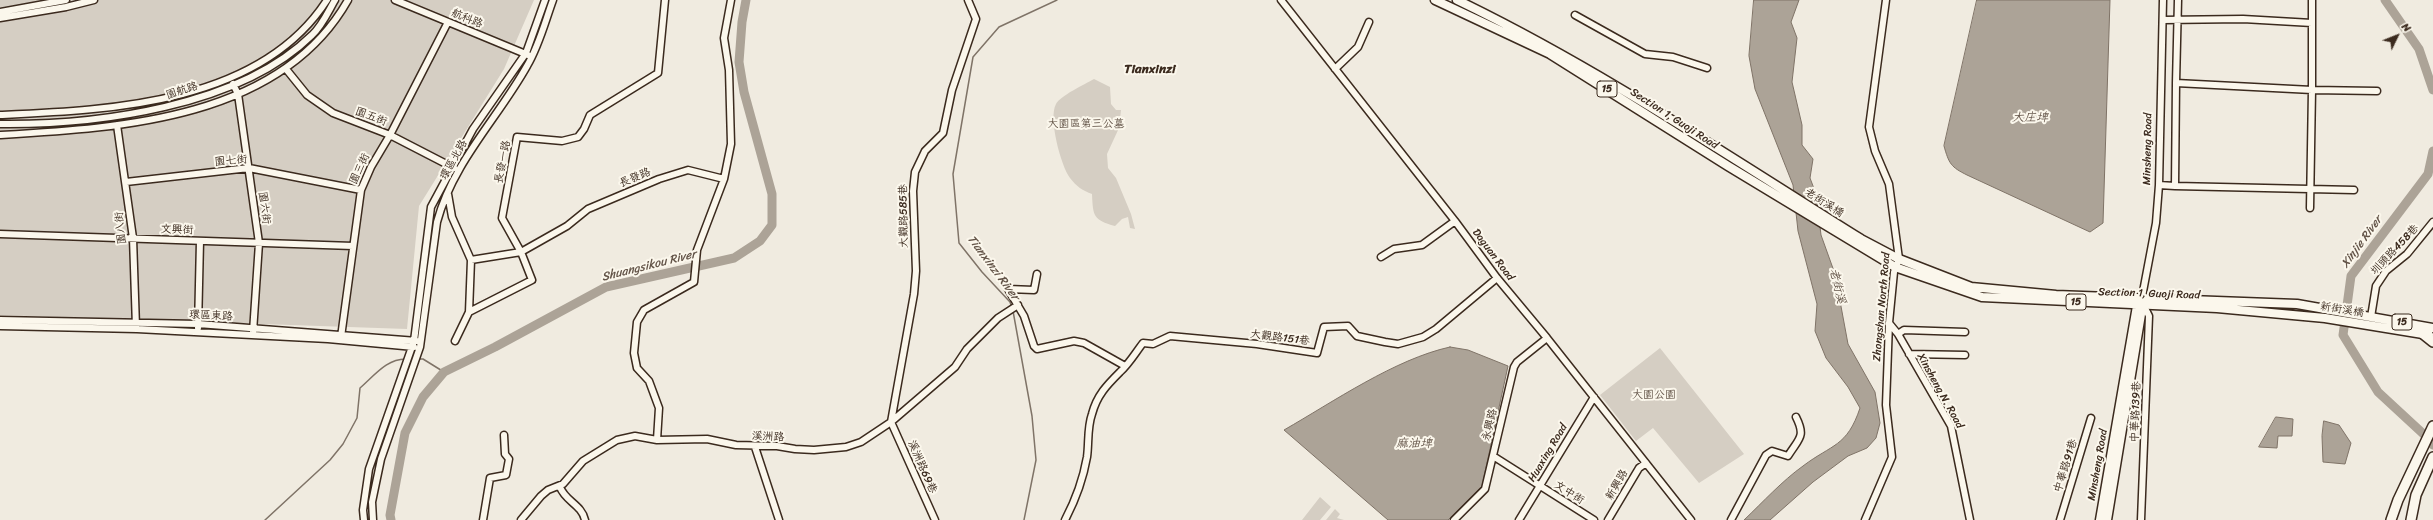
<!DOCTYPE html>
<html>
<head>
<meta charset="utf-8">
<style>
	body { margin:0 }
	#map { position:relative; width:2433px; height:520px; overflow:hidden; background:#f0ebe0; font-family:Sriracha,sans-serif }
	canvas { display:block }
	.north { position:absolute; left:2377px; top:16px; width:40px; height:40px; -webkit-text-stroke:3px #fbf7ec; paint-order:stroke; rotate:47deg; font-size:11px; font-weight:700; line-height:16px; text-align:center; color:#3b2a1e }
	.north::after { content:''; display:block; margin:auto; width:14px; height:18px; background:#3b2a1e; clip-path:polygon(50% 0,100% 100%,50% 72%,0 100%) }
</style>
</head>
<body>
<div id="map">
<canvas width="2433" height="520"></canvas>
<div class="north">N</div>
</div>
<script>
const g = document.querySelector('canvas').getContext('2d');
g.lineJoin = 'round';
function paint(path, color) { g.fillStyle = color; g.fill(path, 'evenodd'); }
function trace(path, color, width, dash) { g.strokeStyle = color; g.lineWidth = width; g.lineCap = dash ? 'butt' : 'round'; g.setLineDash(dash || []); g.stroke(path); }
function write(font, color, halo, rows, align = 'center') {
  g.font = font + ' Sriracha,"LXGW WenKai TC",sans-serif'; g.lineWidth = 4; g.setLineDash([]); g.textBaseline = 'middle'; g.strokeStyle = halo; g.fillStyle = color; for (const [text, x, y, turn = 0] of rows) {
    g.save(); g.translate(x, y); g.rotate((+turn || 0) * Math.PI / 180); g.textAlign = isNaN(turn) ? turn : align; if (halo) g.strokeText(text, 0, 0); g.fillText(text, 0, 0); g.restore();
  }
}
paint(new Path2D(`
	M 0,0 L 534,0 L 504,69 L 419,206 L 407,329 L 0,315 Z
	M 1094,79 L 1110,87 L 1111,104 L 1116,110 L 1121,110 L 1119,128 L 1107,154 L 1108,168 L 1116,178 L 1131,214 L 1135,229 L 1130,228 L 1128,217 L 1122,219 L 1115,226 C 1093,220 1093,216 1092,194 C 1083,191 1076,186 1070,178 C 1061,166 1048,118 1056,104 C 1060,96 1085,84 1094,79 Z
	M 1660,348 L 1744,454 L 1699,483 L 1653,428 L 1636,441 L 1600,395 Z
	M 1320,497 L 1331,507 L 1320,520 L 1302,520 Z
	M 1335,509 L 1340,514 L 1337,518 L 1344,520 L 1326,520 Z`), '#d5cec3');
const water = new Path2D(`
	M 1754,0 L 1799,0 L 1791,22 L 1797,38 L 1792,82 L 1802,125 L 1802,145 L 1813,159 L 1810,178 L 1816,194 L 1821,235 L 1835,274 L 1848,344 L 1875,392 L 1880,423 L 1876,438 L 1867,448 L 1848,456 L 1813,482 L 1770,520 L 1744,520 C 1763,502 1782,481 1803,466 C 1832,444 1847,447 1860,408 L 1848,387 L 1826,358 L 1815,331 L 1817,304 L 1798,231 L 1793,185 L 1755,89 L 1749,56 Z
	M 1977,0 L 2110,0 L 2103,223 L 2090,232 L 1967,175 C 1951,167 1949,164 1944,146 Z
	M 1450,347 L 1468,350 L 1508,366 L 1482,486 L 1448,520 L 1388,520 L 1284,430 C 1333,402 1395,359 1450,347 Z
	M 2276,417 L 2293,419 L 2292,436 L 2278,436 L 2277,448 L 2259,447 Z
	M 2324,421 L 2339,425 L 2351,443 L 2345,464 L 2323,462 L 2322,436 Z`);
paint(water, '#aca397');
trace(water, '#7f7367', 1);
trace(new Path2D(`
	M 1012,308 L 1010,302 L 982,272 L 959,243 L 953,174 L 973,57 L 999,27 L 1057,0
	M 1013,311 L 1032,416 L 1036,460 L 1024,520
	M 418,359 L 423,359 L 444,372
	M 265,520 L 330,460 L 343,444 L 357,418 L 360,388 C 374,376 387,358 407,359`), '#7f7367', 1.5);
trace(new Path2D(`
	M 2385,0 L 2419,49 L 2433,90
	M 2433,151 L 2428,174 L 2351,276 L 2343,335 L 2378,392 L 2431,441 L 2433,445
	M 391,520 L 390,515 L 405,433 L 423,397 L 444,372 L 495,347 L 606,287 L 734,258 L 760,241 L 772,225 L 772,194 L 744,92 L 739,62 L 742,22 L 746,0`), '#aca397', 9);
const minor = new Path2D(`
	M 395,0 L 528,55
	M 1281,0 L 1455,221 L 1497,278 L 1547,338 L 1691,520
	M 2178,0 L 2176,83 L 2312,90 L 2312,0
	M 0,12 L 66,0
	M 1575,15 L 1645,54 L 1673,57 L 1707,68
	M 0,18 L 66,7 L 94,0
	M 2163,20 L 2243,19 L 2312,23
	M 286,69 L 307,95 L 333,113 L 390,135 L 454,168
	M 1335,69 L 1358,47 L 1369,22
	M 2176,83 L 2175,186 L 2354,190
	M 233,84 L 238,94 L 259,243 L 253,332
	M 0,115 C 111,110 260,104 327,0
	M 0,124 C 97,125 239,107 312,35 C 322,26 328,12 335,0
	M 117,125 L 133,238 L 136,327
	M 0,135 C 121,128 281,119 348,0
	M 126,182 L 249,168 L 361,190
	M 2159,185 L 2175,186
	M 448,194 L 452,217 L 471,260 L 469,312 L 455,341
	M 2310,208 L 2312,90 L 2377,91
	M 0,234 L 353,246
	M 1381,257 L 1394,249 L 1422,245 L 1455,221
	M 471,260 L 521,252 L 567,226 L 588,209 L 659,179 L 688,170 L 724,179
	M 1037,274 L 1034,290 L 1008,289 L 1024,316 L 1034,346 L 1037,349 L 1074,341 L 1084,343 L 1125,366
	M 2142,297 L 2156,223 L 2159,185 L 2163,0
	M 469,312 L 532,280 L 521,252 L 502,218 L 517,137 L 562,141 L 578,137 L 584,129 L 590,115 L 658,73 L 665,0
	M 2371,317 L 2376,286 L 2386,271 L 2407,254 L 2433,222
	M 0,320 L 198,324 L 417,341
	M 1889,323 L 1898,334 L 1951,426 L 1970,520
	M 0,326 L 137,329 L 328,339 L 414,347
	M 198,328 L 200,241
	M 1898,334 L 1904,330 L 1965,332
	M 341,337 L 361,190 L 371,167 L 390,135 L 448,22
	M 1909,354 L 1965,355
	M 657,440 L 659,408 L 649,381 L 637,368 L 634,353 L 637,322 L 644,310 L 694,282 L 697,250 L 724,179 L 731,144 L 729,70 L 724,38 L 731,0
	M 755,447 L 779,520
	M 1493,456 L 1594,520
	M 560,487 C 565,501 582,505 585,520
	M 364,520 L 363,510 L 369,469 L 414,341 L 431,207 L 473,129 L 526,53 L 545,0
	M 373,520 L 372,502 L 381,459 L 420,347 L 437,222 C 453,162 498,118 527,66 C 539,46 545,22 553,0
	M 483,520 L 490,478 L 506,475 L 509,459 L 505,454 L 504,435
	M 521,520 L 541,496 L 548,490 L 563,484 L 583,461 L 617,440 L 635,436 L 657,440 L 707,439 L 736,445 L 777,446 L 795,449 L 814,450 L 846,447 L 861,442 L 891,422 L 955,367 L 967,349 L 998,318 L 1018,305
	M 935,520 L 891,422 L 914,294 L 916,271 L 913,191 L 915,172 L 925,151 L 943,133 L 952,90 L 976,19 L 968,0
	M 1065,520 C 1076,499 1083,480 1087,457 C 1089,443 1087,428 1092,414 C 1097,395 1107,385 1120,372 C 1129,364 1136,352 1143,343 L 1153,344 L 1170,336 L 1257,344 L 1317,353 L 1324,327 L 1348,326 L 1357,336 L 1385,342 L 1398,344 L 1423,337 L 1436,329 L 1497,278
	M 1454,520 L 1485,489 L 1514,367 L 1517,362 L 1547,338
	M 1519,520 L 1594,397
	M 1608,520 L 1639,468 L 1646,463
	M 1731,520 L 1766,455 L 1772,451 L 1788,456 C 1799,438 1806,437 1796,417
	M 1865,520 L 1892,457 L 1886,405 L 1889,323 L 1894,272 L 1899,259 L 1889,184 L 1875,151 L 1869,127 L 1886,0
	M 2060,520 L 2091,418
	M 2141,520 L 2149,316 L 2144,306`);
const major = new Path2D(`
	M 1435,0 L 1550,54 L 1728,166 L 1895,267 L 1982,297 L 2217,308 L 2325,318 L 2429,335
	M 1457,0 C 1598,68 1728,156 1861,239 L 1899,259 L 1971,287 L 2056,295 L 2297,304 L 2433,328
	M 2100,520 L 2137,306 L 2140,301
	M 2107,520 L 2143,302`);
const highway = new Path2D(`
	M 2423,334 L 2433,342
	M 2391,520 L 2398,500 L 2433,426
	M 2411,520 L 2416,495 L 2433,457`);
trace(minor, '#3b2a1e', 9);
trace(major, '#3b2a1e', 11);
trace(highway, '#3b2a1e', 12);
trace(minor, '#fbf7ec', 6);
trace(major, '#fbf7ec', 8);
trace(highway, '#fbf7ec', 9);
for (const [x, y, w] of [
	[1607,89,20],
	[2076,302,20],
	[2402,322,20]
]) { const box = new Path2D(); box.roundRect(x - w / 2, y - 8, w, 16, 3); g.fillStyle = '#fbf7ec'; g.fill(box); trace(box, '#3b2a1e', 1); }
write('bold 10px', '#3b2a1e', null, [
	["15",1607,89],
	["15",2076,302],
	["15",2402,322]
]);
write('11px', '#3b2a1e', '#fbf7ec', [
	["航科路",467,19,22],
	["園航路",182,91,-18],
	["園五街",371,117,21],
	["Section 1, Guoji Road",1674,119,33],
	["Minsheng Road",2148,149,-89],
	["環區北路",454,160,-61],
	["園七街",231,161,-5],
	["長發一路",503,162,-79],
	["園三街",360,169,-65],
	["長發路",635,178,-23],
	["老街溪橋",1824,203,32],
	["園六街",264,208,82],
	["大觀路585巷",904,216,-91],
	["園八街",121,228,-96],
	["文興街",177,230,2],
	["圳頭路458巷",2395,250,-47],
	["Daguan Road",1493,255,53],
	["Section 1, Guoji Road",2149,294,2],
	["Zhongshan North Road",1882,307,-85],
	["新街溪橋",2342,310,9],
	["環區東路",211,316,3],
	["大觀路151巷",1280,338,7],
	["Xinsheng N. Road",1940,391,61],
	["中華路139巷",2136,412,-88],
	["永興路",1490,425,-77],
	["溪洲路",768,437,3],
	["Huaxing Road",1548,453,-59],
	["Minsheng Road",2098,465,-80],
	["中華路91巷",2066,466,-73],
	["溪洲路69巷",922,467,66],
	["新興路",1617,485,-60],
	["文中街",1569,493,32]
]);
write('11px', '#625347', '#fbf7ec', [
	["大園區第三公墓",1086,124],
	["大園公園",1654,395]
]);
write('italic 12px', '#635448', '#fbf7ec', [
	["大庄埤",2030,118],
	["Xinjie River",2362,242,-54],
	["Shuangsikou River",649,266,-14],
	["Tianxinzi River",993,268,53],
	["老街溪",1837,286,77],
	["麻油埤",1414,444]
]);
write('bold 13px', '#3b2a1e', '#fbf7ec', [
	["Tianxinzi",1150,70]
]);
</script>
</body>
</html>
